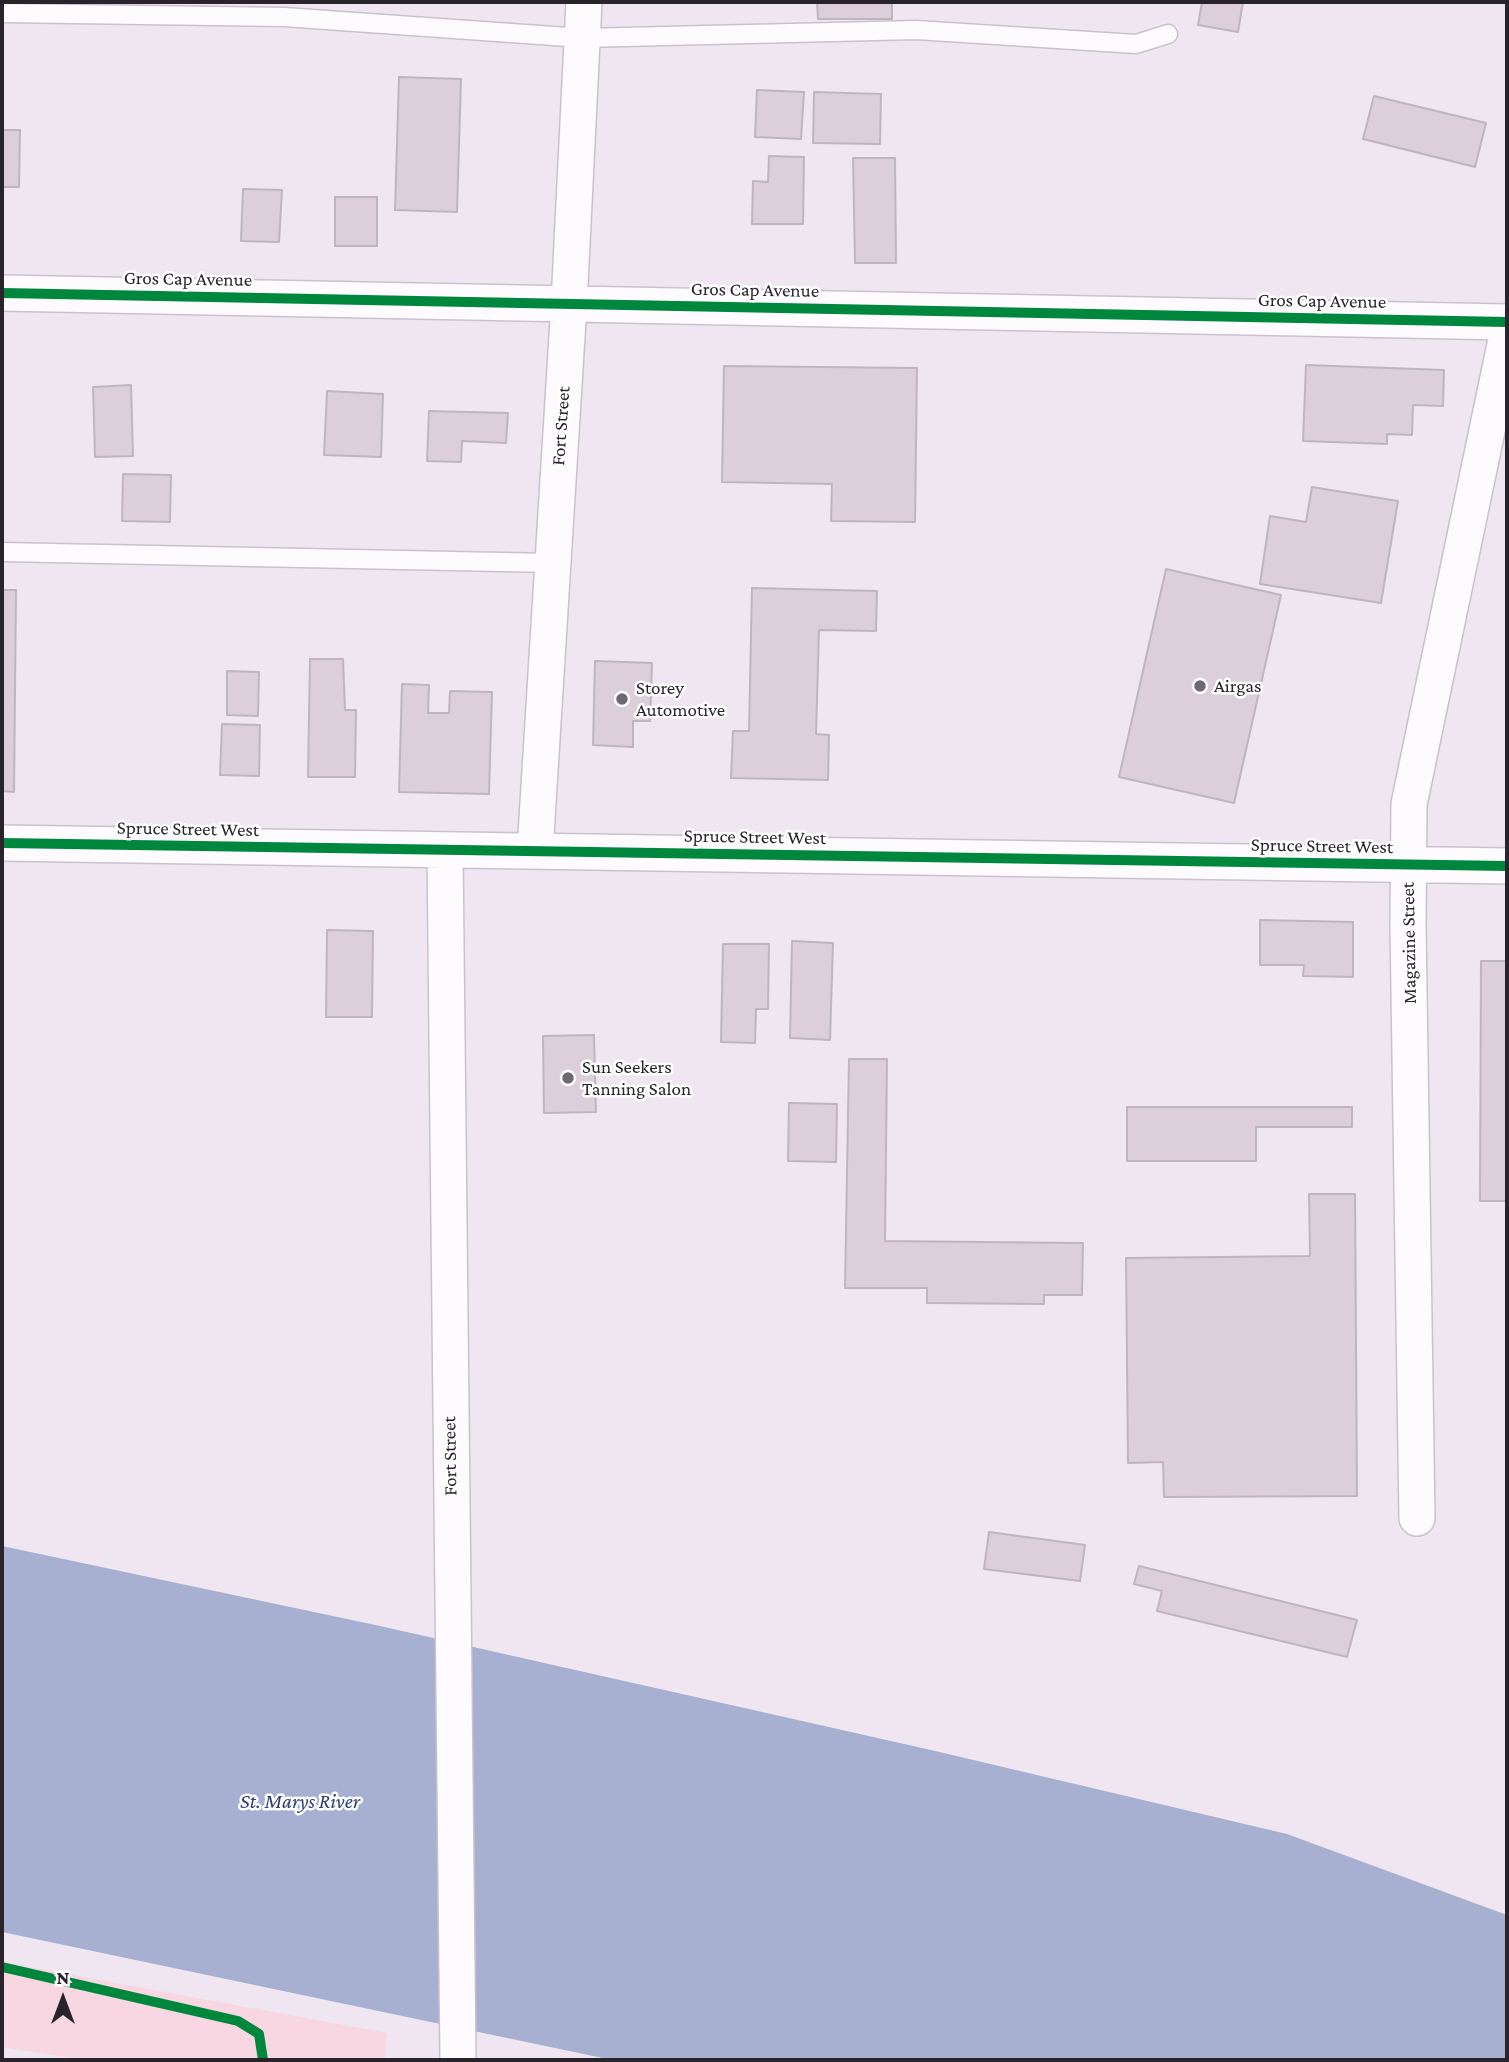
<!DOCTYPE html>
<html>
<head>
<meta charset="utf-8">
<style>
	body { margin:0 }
	#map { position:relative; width:1509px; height:2062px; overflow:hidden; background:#efe6f2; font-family:"Crimson Pro",serif }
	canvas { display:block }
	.frame { position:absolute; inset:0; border:4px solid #29242c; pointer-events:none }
	.north { position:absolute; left:28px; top:1964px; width:70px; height:70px; -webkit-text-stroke:5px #fff; paint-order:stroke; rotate:0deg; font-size:19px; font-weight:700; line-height:28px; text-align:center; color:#29242c }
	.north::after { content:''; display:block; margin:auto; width:24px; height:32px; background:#29242c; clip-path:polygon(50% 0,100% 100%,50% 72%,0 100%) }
</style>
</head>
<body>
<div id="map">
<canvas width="1509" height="2062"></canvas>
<div class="frame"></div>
<div class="north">N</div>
</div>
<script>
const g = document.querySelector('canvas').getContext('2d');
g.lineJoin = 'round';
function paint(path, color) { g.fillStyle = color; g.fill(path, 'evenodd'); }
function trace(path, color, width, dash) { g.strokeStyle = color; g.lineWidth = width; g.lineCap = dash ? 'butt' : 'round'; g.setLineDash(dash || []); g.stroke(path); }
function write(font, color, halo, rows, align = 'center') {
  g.font = font + ' "Crimson Pro",serif'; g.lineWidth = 5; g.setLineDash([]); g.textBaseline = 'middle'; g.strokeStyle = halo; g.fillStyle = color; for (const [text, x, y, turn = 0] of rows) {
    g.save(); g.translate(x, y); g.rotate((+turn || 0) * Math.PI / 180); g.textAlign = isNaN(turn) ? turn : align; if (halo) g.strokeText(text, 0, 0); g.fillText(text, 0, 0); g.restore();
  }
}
paint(new Path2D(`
	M 2,1962 L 387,2033 L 385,2060 L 86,2060 L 2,2047 Z`), '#f8d7e2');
paint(new Path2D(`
	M 2,1546 L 380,1626 L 931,1750 L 1287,1834 L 1507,1915 L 1507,2060 L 612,2060 L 2,1932 Z`), '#a7b0d1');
const building = new Path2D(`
	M 817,2 L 892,2 L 892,19 L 818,19 Z
	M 1202,2 L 1243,2 L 1238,32 L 1198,25 Z
	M 399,77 L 461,79 L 457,212 L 395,210 Z
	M 757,90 L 804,92 L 801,139 L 755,137 Z
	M 814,92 L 881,94 L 880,144 L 813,143 Z
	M 1374,96 L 1486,123 L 1475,167 L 1363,139 Z
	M 2,130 L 20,130 L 19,187 L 2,187 Z
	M 769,156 L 804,157 L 803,224 L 752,224 L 753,181 L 768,182 Z
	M 853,158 L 895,158 L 896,263 L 855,263 Z
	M 243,189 L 282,190 L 279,242 L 241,241 Z
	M 335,197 L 377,197 L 377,246 L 335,246 Z
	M 1306,365 L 1444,370 L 1443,406 L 1413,405 L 1412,435 L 1387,434 L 1387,444 L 1303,441 Z
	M 724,366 L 917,368 L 915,522 L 831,521 L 832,484 L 722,482 Z
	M 131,385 L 133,456 L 95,457 L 93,387 Z
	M 327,391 L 383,394 L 381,457 L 324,455 Z
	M 429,411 L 508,413 L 506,443 L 462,441 L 461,462 L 427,461 Z
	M 123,474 L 171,475 L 170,522 L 122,521 Z
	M 1312,487 L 1398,501 L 1381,603 L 1260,584 L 1270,516 L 1306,522 Z
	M 1166,569 L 1281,595 L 1234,803 L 1119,777 Z
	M 752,588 L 877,591 L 876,631 L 819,630 L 816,734 L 829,735 L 828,780 L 731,778 L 733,731 L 749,731 Z
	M 2,590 L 16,590 L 14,792 L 2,791 Z
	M 310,659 L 343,659 L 345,710 L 356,710 L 355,777 L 308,777 Z
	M 595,661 L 652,663 L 650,721 L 633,721 L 633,747 L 593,745 Z
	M 227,671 L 259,672 L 258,716 L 227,715 Z
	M 402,684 L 429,685 L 428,713 L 449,713 L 450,691 L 492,692 L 489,794 L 399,792 Z
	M 222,724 L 260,725 L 259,776 L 220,775 Z
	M 1260,920 L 1353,922 L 1353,977 L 1303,976 L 1304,965 L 1260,965 Z
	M 327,930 L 373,931 L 372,1017 L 326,1017 Z
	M 792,941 L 833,943 L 830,1040 L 790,1038 Z
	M 723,944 L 769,944 L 768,1009 L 756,1009 L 755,1043 L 721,1042 Z
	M 1481,961 L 1507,961 L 1507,1201 L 1480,1201 Z
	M 594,1035 L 596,1112 L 544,1113 L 543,1036 Z
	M 849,1059 L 887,1059 L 885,1241 L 1083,1243 L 1082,1295 L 1044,1295 L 1044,1304 L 927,1303 L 927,1288 L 845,1288 Z
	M 789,1103 L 837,1104 L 836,1162 L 788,1161 Z
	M 1127,1107 L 1352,1107 L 1352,1127 L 1256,1127 L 1256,1161 L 1127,1161 Z
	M 1309,1194 L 1355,1194 L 1357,1496 L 1164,1497 L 1163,1462 L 1128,1463 L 1126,1258 L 1310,1256 Z
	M 989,1532 L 1085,1545 L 1080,1581 L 984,1569 Z
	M 1139,1566 L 1357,1620 L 1347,1657 L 1157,1611 L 1162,1591 L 1134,1584 Z`);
paint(building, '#dccfda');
trace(building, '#beb6be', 2);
const service = new Path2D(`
	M 2,13 L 284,17 L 582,38 L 916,30 L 1136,44 L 1168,34
	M 2,552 L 552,563`);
const minor = new Path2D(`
	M 2,293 L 1507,322
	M 2,843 L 1507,866
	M 445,851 L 458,2060
	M 535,851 L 569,304 L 584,2
	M 1417,1518 L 1408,924 L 1409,804 L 1507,335`);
trace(service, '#c9c2cc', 21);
trace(minor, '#c9c2cc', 38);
trace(service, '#fdfbfd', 18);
trace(minor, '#fdfbfd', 35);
trace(new Path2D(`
	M 2,293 L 1507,322
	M 2,843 L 1507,866
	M 2,1967 L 238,2021 L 259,2034 L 263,2060`), '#00873e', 10);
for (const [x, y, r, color] of [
	[1200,686,7,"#6e6871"],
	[622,699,7,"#6e6871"],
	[568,1078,7,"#6e6871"]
]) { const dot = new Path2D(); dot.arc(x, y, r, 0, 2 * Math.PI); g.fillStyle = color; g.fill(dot); trace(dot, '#fff', 2.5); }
write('19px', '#29242c', '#fff', [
	["Gros Cap Avenue",188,279,1],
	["Gros Cap Avenue",755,290,1],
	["Gros Cap Avenue",1322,301,1],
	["Fort Street",561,426,-86],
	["Spruce Street West",188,829,1],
	["Spruce Street West",755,837,1],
	["Spruce Street West",1322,846,1],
	["Magazine Street",1409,943,-91],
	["Fort Street",450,1456,-91]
]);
write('19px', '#29242c', '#fff', [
	["Airgas",1214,686],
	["Storey",636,688],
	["Automotive",636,710],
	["Sun Seekers",582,1067],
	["Tanning Salon",582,1089]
], 'left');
write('italic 21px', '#2d4075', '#fff', [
	["St. Marys River",300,1802]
]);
</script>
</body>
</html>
